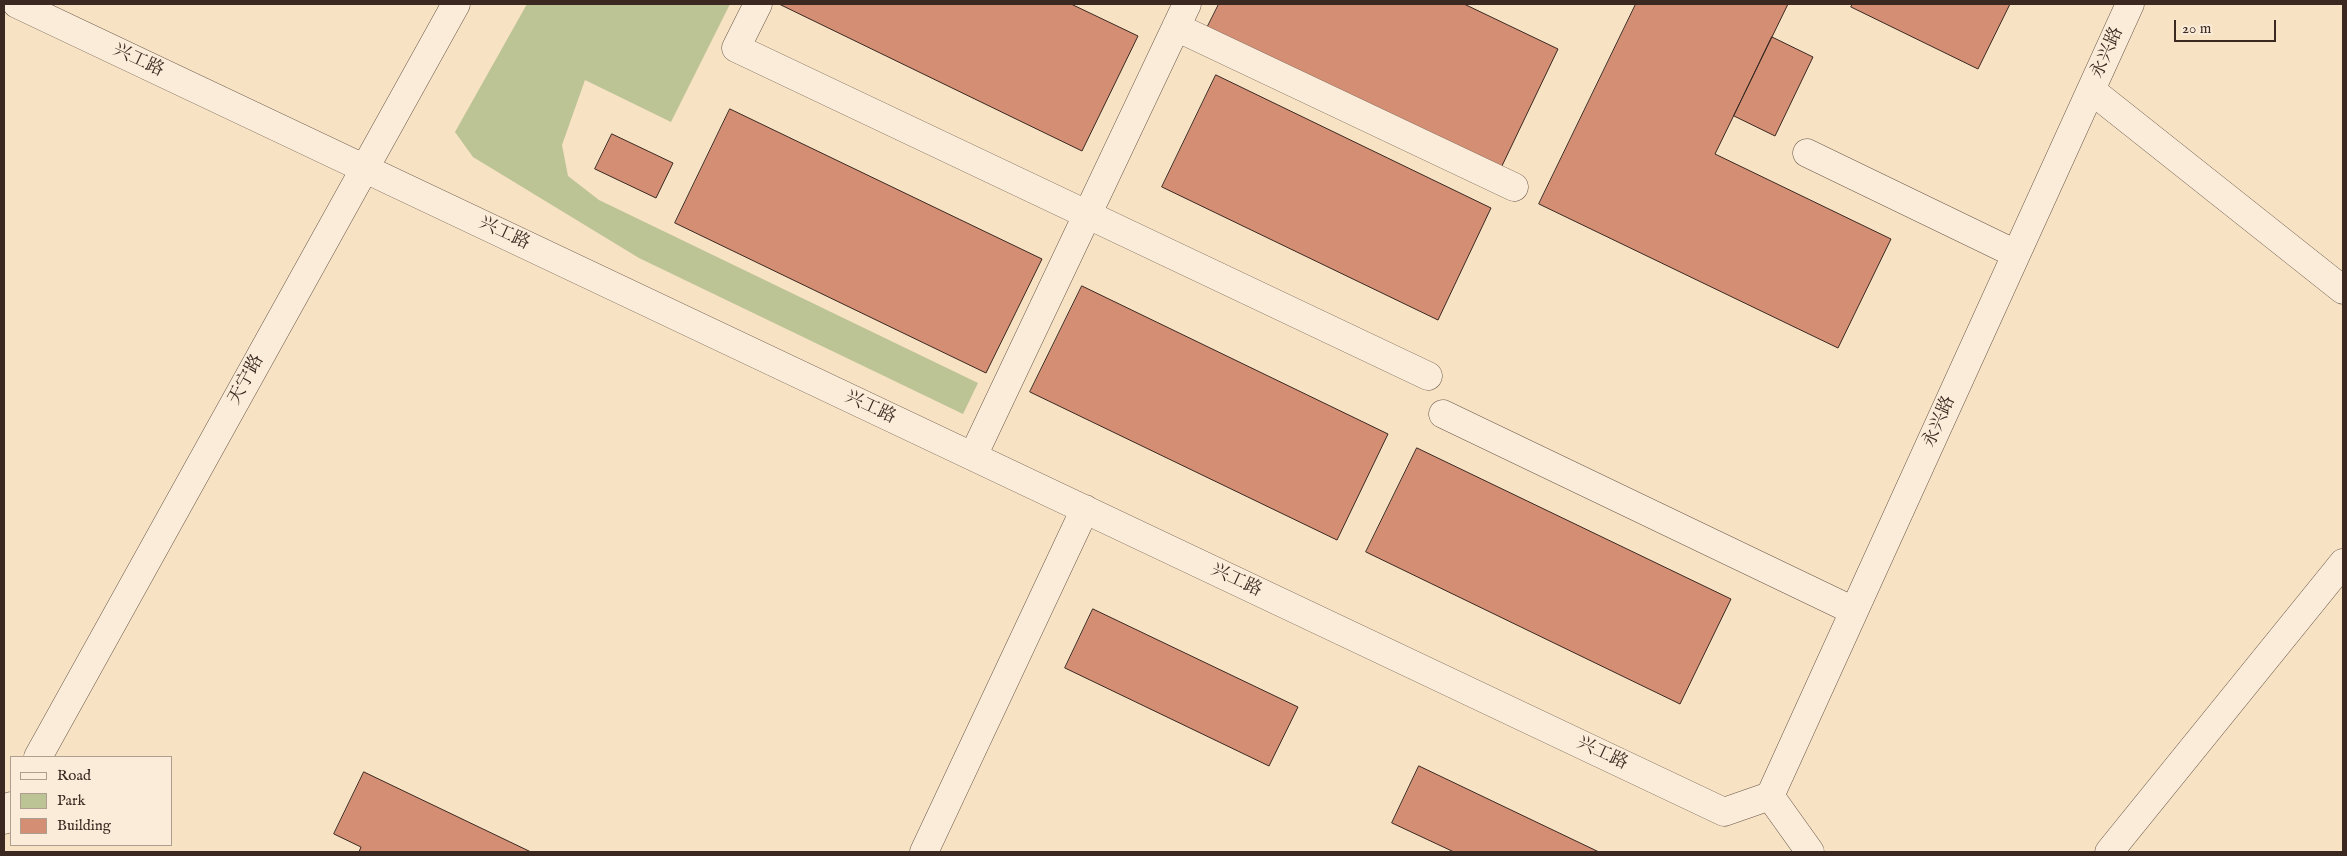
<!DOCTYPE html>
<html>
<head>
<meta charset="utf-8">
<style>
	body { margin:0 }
	#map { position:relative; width:2347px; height:856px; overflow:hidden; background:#f7e2c3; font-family:"IM FELL English",serif }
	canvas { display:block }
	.frame { position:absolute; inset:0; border:5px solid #3a2821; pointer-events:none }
	.legend { position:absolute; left:10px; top:756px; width:162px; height:90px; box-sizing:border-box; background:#faecd8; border:1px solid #ad9e8f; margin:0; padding:6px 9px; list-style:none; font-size:15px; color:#3a2821 }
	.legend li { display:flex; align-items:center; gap:10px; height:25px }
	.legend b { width:25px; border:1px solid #ad9e8f }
	.scale { position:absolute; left:2174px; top:20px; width:102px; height:22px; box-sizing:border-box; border:2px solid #3a2821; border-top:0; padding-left:6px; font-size:15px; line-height:18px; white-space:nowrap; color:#3a2821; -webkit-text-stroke:4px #faecd8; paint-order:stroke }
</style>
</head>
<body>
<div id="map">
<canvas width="2347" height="856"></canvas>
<div class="frame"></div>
<ul class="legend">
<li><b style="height:6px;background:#faecd8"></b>Road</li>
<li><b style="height:14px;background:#bcc394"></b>Park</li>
<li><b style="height:14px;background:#d38e74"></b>Building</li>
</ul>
<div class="scale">20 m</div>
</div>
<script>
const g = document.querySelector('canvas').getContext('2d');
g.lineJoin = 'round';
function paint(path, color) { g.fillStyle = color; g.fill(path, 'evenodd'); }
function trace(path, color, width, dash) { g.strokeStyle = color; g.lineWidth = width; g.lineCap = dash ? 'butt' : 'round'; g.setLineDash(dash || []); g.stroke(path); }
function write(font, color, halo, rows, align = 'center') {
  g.font = font + ' "IM FELL English","Noto Serif SC",serif'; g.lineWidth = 4; g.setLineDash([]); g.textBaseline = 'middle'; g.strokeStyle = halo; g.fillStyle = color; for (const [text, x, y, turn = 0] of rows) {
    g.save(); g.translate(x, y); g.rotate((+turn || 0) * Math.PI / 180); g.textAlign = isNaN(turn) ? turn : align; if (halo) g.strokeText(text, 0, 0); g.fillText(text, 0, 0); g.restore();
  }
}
paint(new Path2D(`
	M 527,4 L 730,4 L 671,122 L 585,80 L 562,145 L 568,176 L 599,200 L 978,383 L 963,414 L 639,258 L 473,157 L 455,132 Z`), '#bcc394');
const building = new Path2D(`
	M 782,4 L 1071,4 L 1138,36 L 1082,151 L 781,5 Z
	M 1219,4 L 1464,4 L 1558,49 L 1500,170 L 1207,28 Z
	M 1636,4 L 1788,4 L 1715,154 L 1891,239 L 1838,348 L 1539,204 Z
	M 1853,4 L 2010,4 L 1978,69 L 1851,7 Z
	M 1772,37 L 1813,57 L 1775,136 L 1734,116 Z
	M 1216,75 L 1491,208 L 1438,320 L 1162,187 Z
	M 730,109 L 1042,259 L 986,373 L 675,223 Z
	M 612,134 L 673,163 L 656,198 L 595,169 Z
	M 1082,286 L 1388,434 L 1337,540 L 1030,392 Z
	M 1417,448 L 1731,599 L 1680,704 L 1366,552 Z
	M 1093,609 L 1298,707 L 1269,766 L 1065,668 Z
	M 1419,766 L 1599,852 L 1454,852 L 1392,823 Z
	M 364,772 L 531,852 L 359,852 L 361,847 L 334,834 Z`);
paint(building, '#d38e74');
trace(building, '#3a2821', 1);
const minor = new Path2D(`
	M 17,4 L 1724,812 L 1770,796 L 2130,4
	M 758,4 L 736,48 L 1428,376
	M 1176,27 L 1514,187
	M 2091,90 L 2343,290
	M 1807,153 L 2016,254
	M 1443,414 L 1854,611
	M 973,456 L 1187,4
	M 38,757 L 456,4
	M 1770,796 L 1810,852
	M 4,820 L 11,806
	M 924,852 L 1085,509
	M 2109,852 L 2343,563`);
trace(minor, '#69564a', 29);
trace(minor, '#faecd8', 28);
write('18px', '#3a2821', '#faecd8', [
	["永兴路",2108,53,-66],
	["兴工路",138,61,25],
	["兴工路",504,234,25],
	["天宁路",247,380,-61],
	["兴工路",870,408,25],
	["永兴路",1940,422,-66],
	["兴工路",1236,581,25],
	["兴工路",1602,754,25]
]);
</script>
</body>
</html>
